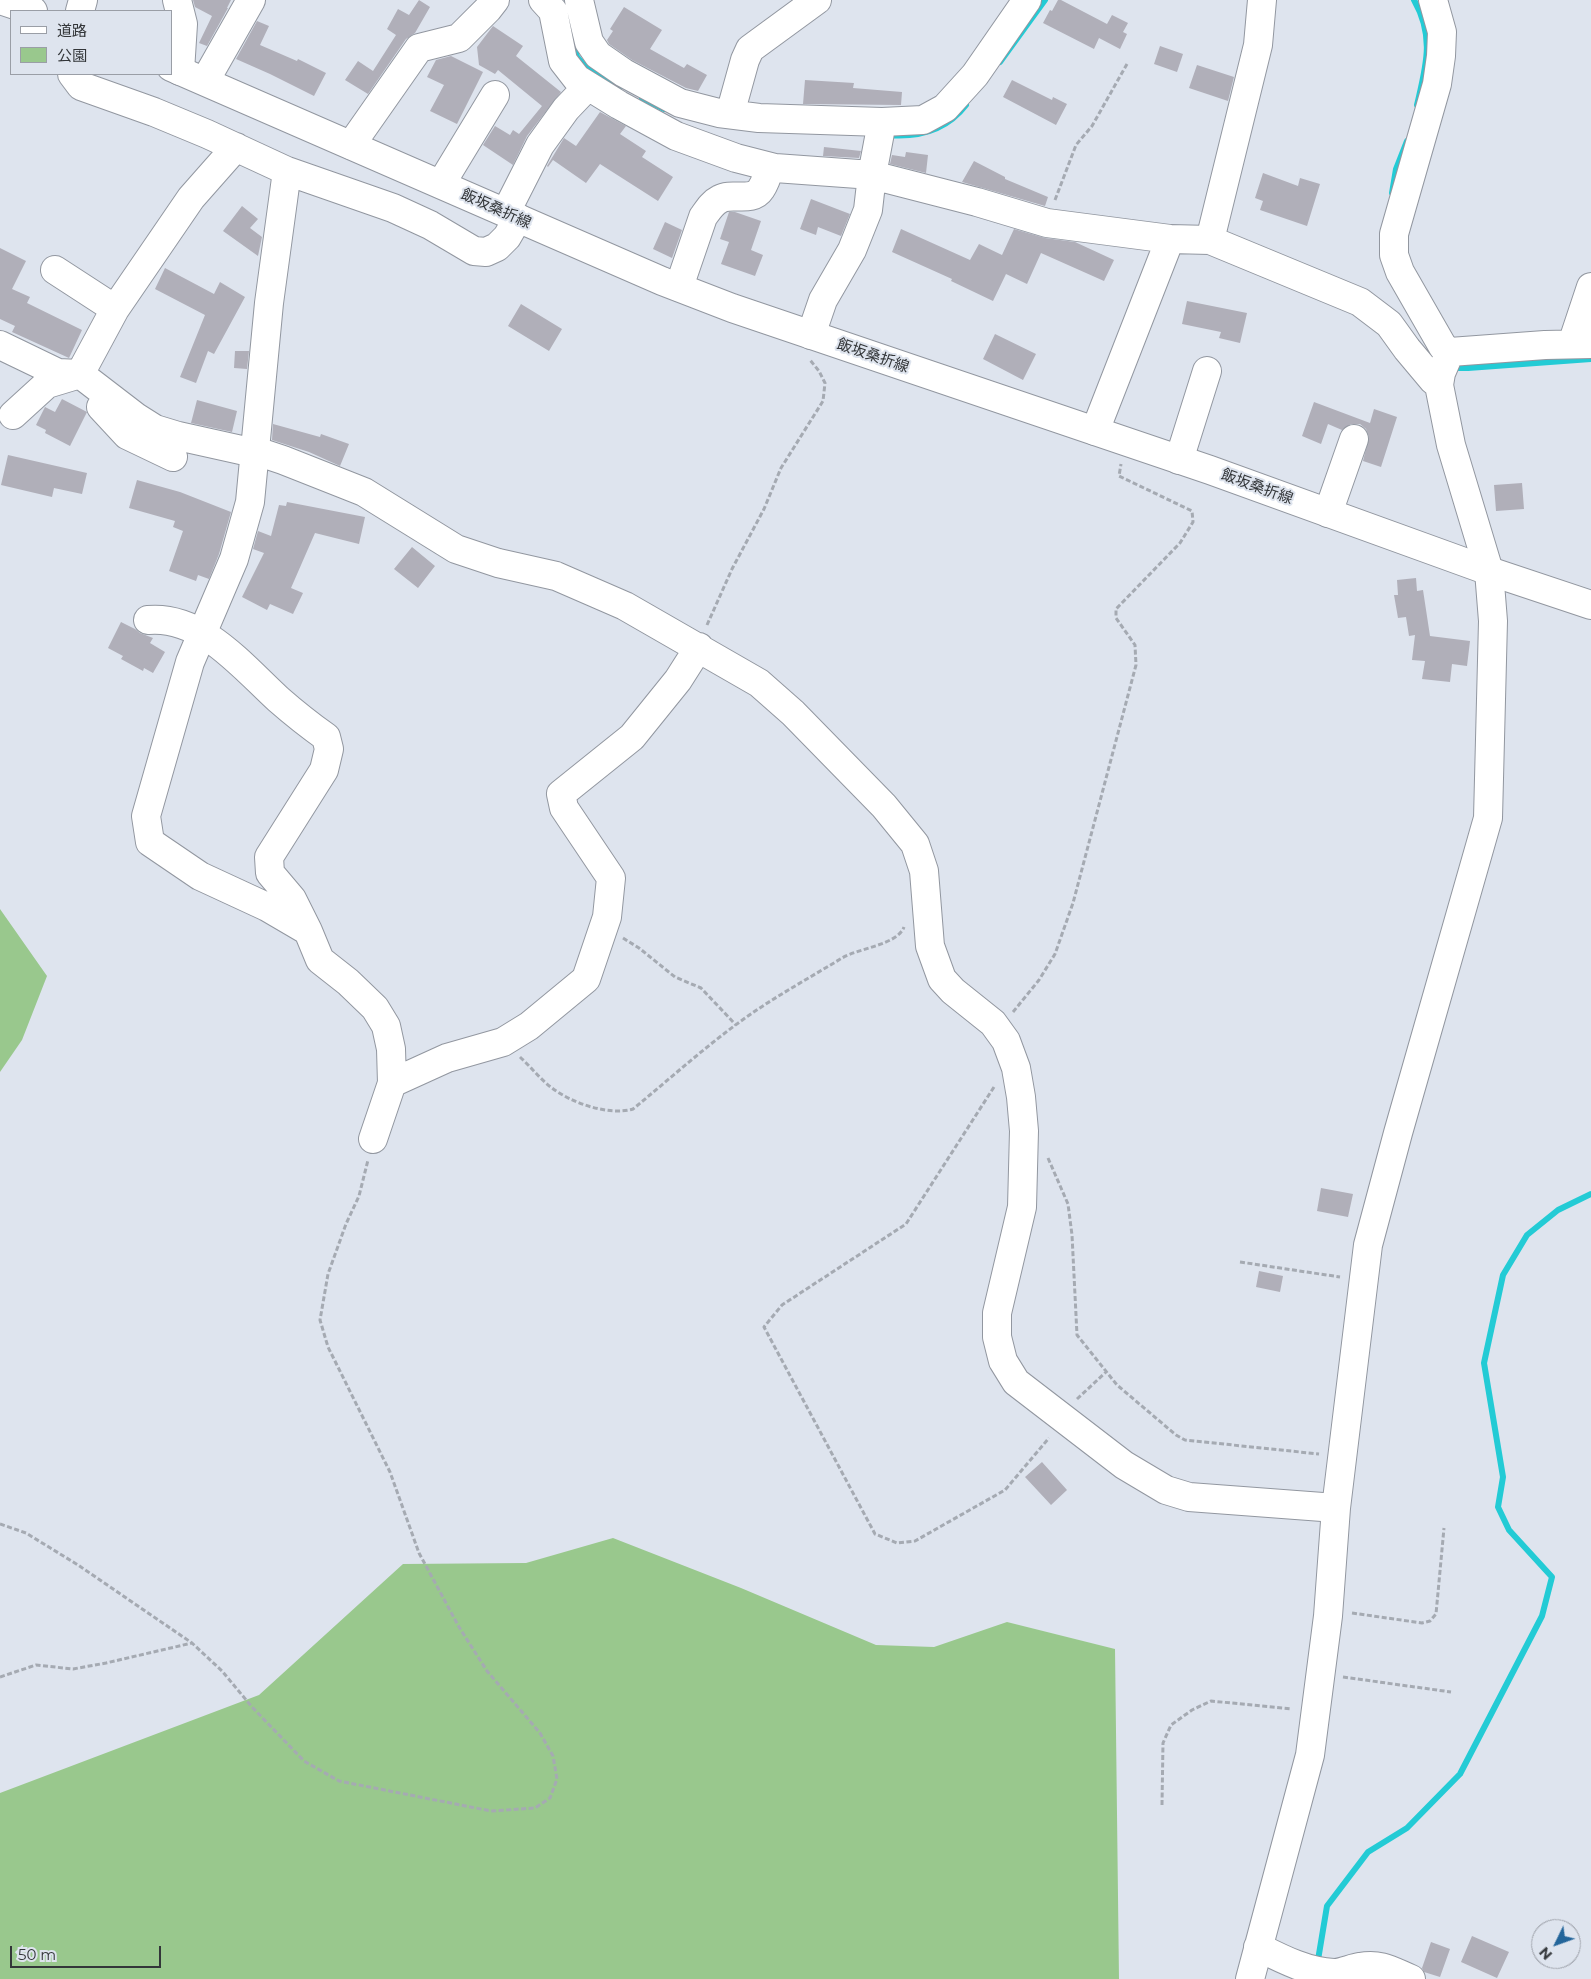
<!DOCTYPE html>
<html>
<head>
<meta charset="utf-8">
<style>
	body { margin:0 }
	#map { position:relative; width:1591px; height:1979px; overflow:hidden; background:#dee4ee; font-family:Montserrat,"Noto Sans JP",sans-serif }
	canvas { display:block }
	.legend { position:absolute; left:10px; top:10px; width:162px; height:65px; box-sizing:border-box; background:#dee4ee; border:1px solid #9a9ea6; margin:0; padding:6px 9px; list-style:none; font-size:15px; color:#333639 }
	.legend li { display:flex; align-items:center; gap:10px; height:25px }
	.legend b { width:25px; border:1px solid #9a9ea6 }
	.north { position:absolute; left:1531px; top:1919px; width:50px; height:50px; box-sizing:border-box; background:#dee4ee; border:1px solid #9a9ea6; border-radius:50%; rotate:228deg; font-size:14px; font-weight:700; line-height:20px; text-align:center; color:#333639 }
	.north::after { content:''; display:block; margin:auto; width:18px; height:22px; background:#23659a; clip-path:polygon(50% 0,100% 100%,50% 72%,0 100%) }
	.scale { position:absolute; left:10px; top:1946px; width:151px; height:22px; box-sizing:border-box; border:2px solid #333639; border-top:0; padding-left:6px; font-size:15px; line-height:18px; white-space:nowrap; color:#333639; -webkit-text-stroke:4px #dee4ee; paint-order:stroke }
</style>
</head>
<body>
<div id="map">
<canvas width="1591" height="1979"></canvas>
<ul class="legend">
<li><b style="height:6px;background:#fff"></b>道路</li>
<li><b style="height:14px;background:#99c88d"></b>公園</li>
</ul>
<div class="north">N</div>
<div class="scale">50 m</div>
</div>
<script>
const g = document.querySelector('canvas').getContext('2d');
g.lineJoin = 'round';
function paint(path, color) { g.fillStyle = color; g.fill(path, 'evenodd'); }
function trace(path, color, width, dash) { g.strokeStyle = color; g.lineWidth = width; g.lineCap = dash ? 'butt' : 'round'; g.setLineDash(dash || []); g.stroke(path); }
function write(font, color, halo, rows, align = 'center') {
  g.font = font + ' Montserrat,"Noto Sans JP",sans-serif'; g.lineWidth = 4; g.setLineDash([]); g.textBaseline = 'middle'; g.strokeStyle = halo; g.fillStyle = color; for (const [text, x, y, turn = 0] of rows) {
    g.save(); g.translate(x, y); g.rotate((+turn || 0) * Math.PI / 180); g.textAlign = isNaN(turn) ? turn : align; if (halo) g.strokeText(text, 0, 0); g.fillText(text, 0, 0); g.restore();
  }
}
paint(new Path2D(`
	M 0,909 L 47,976 L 22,1040 L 0,1072 Z
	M 613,1538 L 741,1588 L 876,1645 L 934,1647 L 1007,1622 L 1115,1649 L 1119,1979 L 0,1979 L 0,1793 L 259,1695 L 403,1564 L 526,1563 Z`), '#99c88d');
trace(new Path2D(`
	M 1414,0 C 1435,37 1426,66 1417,105
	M 571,33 L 577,57 L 584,65 L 620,86
	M 1000,62 L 1045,0
	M 642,98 L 664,109
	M 886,135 C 918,138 946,131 966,105
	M 1392,193 L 1396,169 L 1407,141
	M 1450,368 L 1468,368 L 1591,359
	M 1317,1966 L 1327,1906 L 1368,1852 L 1407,1828 L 1460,1774 L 1542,1616 L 1552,1577 L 1509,1530 L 1498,1507 L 1503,1477 L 1484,1363 L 1503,1275 L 1527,1235 L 1558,1210 L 1591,1194`), '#23cbd5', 6);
paint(new Path2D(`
	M 193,0 L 231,0 L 227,8 L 228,8 L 207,46 L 199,43 L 212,16 L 195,7 Z
	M 419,0 L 430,7 L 415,33 L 406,39 L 368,94 L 345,80 L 358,61 L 373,71 L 396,35 L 387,29 L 398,9 L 409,15 Z
	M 1058,0 L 1061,0 L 1107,24 L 1112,15 L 1128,23 L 1123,32 L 1127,34 L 1120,49 L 1099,38 L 1094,49 L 1043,23 L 1050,10 L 1052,11 Z
	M 624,7 L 662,30 L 650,49 L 684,68 L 687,64 L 707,75 L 698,91 L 686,88 L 632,60 L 609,44 L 607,40 L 613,31 L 610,29 Z
	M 257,21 L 269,26 L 260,45 L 297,61 L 298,59 L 326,73 L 314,96 L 270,74 L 236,59 Z
	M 493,26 L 523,46 L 516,56 L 561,92 L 527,136 L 513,165 L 483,145 L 495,126 L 510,135 L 513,130 L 519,134 L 542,106 L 498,70 L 495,74 L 479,65 L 477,47 Z
	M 1160,46 L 1183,54 L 1177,72 L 1154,64 Z
	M 451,56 L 483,72 L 457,124 L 430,111 L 444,85 L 427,77 L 436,60 Z
	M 1197,65 L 1234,77 L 1228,101 L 1189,88 Z
	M 805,80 L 854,83 L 853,88 L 902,92 L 901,105 L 803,104 Z
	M 1012,80 L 1052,100 L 1053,97 L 1067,104 L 1056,125 L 1003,97 Z
	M 600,112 L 626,126 L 620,134 L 646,151 L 642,157 L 673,177 L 658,201 L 600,164 L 586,183 L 553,160 L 548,167 L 547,166 L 564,138 L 576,146 Z
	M 824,147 L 861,151 L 859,158 L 823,156 Z
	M 906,152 L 928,155 L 926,173 L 890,164 L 892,155 L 905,157 Z
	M 974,161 L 1005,177 L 1005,179 L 1048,197 L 1045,206 L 962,182 Z
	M 1263,173 L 1298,186 L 1300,178 L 1320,184 L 1307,226 L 1260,210 L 1263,201 L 1255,198 Z
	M 811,199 L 850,214 L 841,236 L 818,227 L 816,235 L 800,229 Z
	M 242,206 L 258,219 L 250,228 L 262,237 L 258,256 L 223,231 Z
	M 729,212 L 735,212 L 761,221 L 751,250 L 763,255 L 755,276 L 721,264 L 729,242 L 720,239 Z
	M 665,222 L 682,230 L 672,258 L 653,249 Z
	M 901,229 L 970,260 L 979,244 L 1002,255 L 1014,229 L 1045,238 L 1075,242 L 1114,260 L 1104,281 L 1041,253 L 1027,284 L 1006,274 L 993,301 L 951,281 L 952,279 L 892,252 Z
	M 0,248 L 26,261 L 12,289 L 30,297 L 27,303 L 82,330 L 69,358 L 12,332 L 15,326 L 0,319 Z
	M 165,268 L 214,294 L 220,282 L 245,297 L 214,354 L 208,351 L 196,383 L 180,377 L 205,315 L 155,289 Z
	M 1187,301 L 1247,313 L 1240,343 L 1219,338 L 1221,332 L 1182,324 Z
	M 521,304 L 562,329 L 549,351 L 508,326 Z
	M 995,334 L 1036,354 L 1023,380 L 983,359 Z
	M 235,351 L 249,351 L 247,369 L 234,368 Z
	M 62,399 L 87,412 L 70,446 L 45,433 L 46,430 L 36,425 L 45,407 L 55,412 Z
	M 197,400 L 237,411 L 232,432 L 191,423 Z
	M 1314,402 L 1370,423 L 1374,409 L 1397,417 L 1381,467 L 1363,461 L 1369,437 L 1366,429 L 1360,424 L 1351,424 L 1342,430 L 1328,424 L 1321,444 L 1302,436 Z
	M 273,424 L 320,437 L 321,434 L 349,444 L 340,466 L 309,452 L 272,440 Z
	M 8,455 L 87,473 L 82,494 L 54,488 L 52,497 L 1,485 Z
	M 137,480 L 180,492 L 231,512 L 219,554 L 209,579 L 198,575 L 196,581 L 169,571 L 183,531 L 173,527 L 175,521 L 129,508 Z
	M 1522,483 L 1524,509 L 1496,511 L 1494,485 Z
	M 287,502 L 365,517 L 359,544 L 315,533 L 291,588 L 303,593 L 293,614 L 270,604 L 267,610 L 242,597 L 264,553 L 253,549 L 258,531 L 271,536 L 279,505 L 286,506 Z
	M 412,547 L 435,566 L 418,588 L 394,569 Z
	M 1416,578 L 1417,591 L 1423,590 L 1430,636 L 1470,641 L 1467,666 L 1452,664 L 1450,682 L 1422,679 L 1425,661 L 1412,660 L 1415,635 L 1409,636 L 1406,617 L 1398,618 L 1394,595 L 1398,595 L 1397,580 Z
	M 121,622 L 135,629 L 140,633 L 153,638 L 150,643 L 165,652 L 153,673 L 144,668 L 143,671 L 121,659 L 123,656 L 108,648 Z
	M 1321,1188 L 1353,1194 L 1348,1217 L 1317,1211 Z
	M 1259,1271 L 1283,1276 L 1280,1292 L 1256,1287 Z
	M 1042,1462 L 1067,1490 L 1051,1505 L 1025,1477 Z
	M 1472,1936 L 1509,1952 L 1497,1978 L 1461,1962 Z
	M 1431,1942 L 1450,1949 L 1440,1977 L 1424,1972 L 1422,1968 Z`), '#b0afb9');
const minor = new Path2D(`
	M 177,0 L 183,24 L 180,71
	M 543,0 L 553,11 L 563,61 L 577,79 L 619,105 L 676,136 L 736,158 L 775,168 L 872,175 L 977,202 L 1047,223 L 1170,239 L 1210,240 L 1360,302 L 1389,324 L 1407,349 L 1433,380 L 1439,385
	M 579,0 L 589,42 L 598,55 L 624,73 L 680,103 L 719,113 L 759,118 L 882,122 L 923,120 L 945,108 L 975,75 L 1027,0
	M 1433,0 L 1442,32 L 1441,56 L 1437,84 L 1394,234 L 1394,255 L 1400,272 L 1443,347 L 1450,352 L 1545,345 L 1591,344
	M 80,11 L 83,0
	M 72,74 L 81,86 L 154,112 L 207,134 L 287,171 L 393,208 L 430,225 L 474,251 L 486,252 L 497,247 L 507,237 L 518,218
	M 205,81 L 251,0
	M 730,114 L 745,60 L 750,49 L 817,0
	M 351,145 L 419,48 L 459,38 L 488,9 L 495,0
	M 287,171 L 269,303 L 250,502 L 234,559 L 190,662 L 146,816 L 150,842 L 200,876 L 267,907 L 308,931 L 320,960 L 348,982 L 375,1008 L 386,1026 L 391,1049 L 392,1083
	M 441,184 L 495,95
	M 506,212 L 540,145 L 566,109 L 588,86
	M 1210,240 L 1258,45 L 1262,0
	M 55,270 L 115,309
	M 679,287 L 703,217 C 708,210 712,203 720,199 C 732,192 752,203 761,189 C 765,183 768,174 770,167
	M 811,335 L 823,300 L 852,250 L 868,210 L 872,175 L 882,122
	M 1572,344 L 1591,287
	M 0,345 L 58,373 L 80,374 L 136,417 L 155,429 L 178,436 L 241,450 L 256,451 L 283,460 L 364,492 L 456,549 L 498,563 L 556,576 L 625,606 L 759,683 L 793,713 L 884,806 L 915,844 L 924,871 L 930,946 L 942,979 L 953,991 L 993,1023 L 1006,1041 L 1016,1068 L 1021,1097 L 1024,1131 L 1022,1207 L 997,1313 L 997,1337 L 1003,1361 L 1016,1382 L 1124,1465 L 1166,1490 L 1189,1497 L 1336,1508
	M 101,407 L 127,435 L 173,457
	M 13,415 L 47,384 L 80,374 L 115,309 L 191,198 L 236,147
	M 1095,431 L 1170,239
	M 1179,460 L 1207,371
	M 1328,513 L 1354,439
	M 148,620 C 201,615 242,666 278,699 C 294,713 309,725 326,737 L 329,749 L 324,770 L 269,857 L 270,873 L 292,899 L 308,931
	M 373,1139 L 392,1083 L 447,1058 L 503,1042 L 529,1026 L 586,979 L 607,917 L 611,878 L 564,808 L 561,794 L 632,737 L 678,680 L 699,647
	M 1258,1947 C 1282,1959 1307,1972 1334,1973 C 1342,1973 1352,1968 1360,1967 C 1381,1963 1392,1971 1411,1979
	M 1250,1979 L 1310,1755 L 1328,1616 L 1336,1508 L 1368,1245 L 1398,1133 L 1488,818 L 1493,621 L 1489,571 L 1451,445 L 1439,385 L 1441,373 L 1450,352`);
const major = new Path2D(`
	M 0,0 L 33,11
	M 171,67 L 662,281 L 732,308 L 1210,470 L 1489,571 L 1591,605`);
trace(minor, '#9297a0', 30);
trace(major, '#9297a0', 30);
trace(new Path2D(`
	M 1055,200 L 1076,145 L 1092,126 L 1127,64
	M 707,625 L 732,569 L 764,509 L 781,468 L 823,401 L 825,383 L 819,371 L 810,360
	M 623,938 L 639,948 L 675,977 L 701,988 L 736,1025
	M 1013,1012 L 1039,980 L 1055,954 L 1073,903 L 1136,665 L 1135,645 L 1116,618 L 1116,609 L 1180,543 L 1193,522 L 1192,511 L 1119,476 L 1121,464
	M 520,1057 C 531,1067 540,1079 552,1088 C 572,1103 608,1116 633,1109 C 671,1078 708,1044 748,1016 C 778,995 811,977 842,958 C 859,948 897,945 904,927
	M 994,1087 L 906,1224 L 782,1305 L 764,1327 L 875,1534 L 897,1543 L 915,1541 L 1005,1490 L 1049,1438
	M 1048,1158 L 1068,1204 L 1072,1235 L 1077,1335 L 1117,1385 L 1176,1435 L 1185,1440 L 1319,1454
	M 1240,1262 L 1340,1277
	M 1077,1399 L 1106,1372
	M 0,1524 L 26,1533 L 78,1565 L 192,1643 L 222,1671 L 252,1707 L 304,1761 L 339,1781 L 491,1811 L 535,1808 L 550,1798 L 557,1779 L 553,1756 L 540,1733 L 487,1671 L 459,1627 L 419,1553 L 390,1472 L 328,1347 L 320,1320 L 328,1274 L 346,1224 L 359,1196 L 368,1160
	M 1352,1613 L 1422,1623 L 1430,1621 L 1436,1614 L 1444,1528
	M 0,1677 L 36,1665 L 73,1669 L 106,1663 L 192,1643
	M 1343,1677 L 1451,1692
	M 1162,1805 L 1163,1743 L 1171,1725 L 1192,1710 L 1211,1701 L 1292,1709`), '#a5aab2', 3, [5, 2.5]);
trace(minor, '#fff', 28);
trace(major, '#fff', 28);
write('15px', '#333639', '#dee4ee', [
	["飯坂桑折線",496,209,24],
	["飯坂桑折線",873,356,19],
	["飯坂桑折線",1257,487,20]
]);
</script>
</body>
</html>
